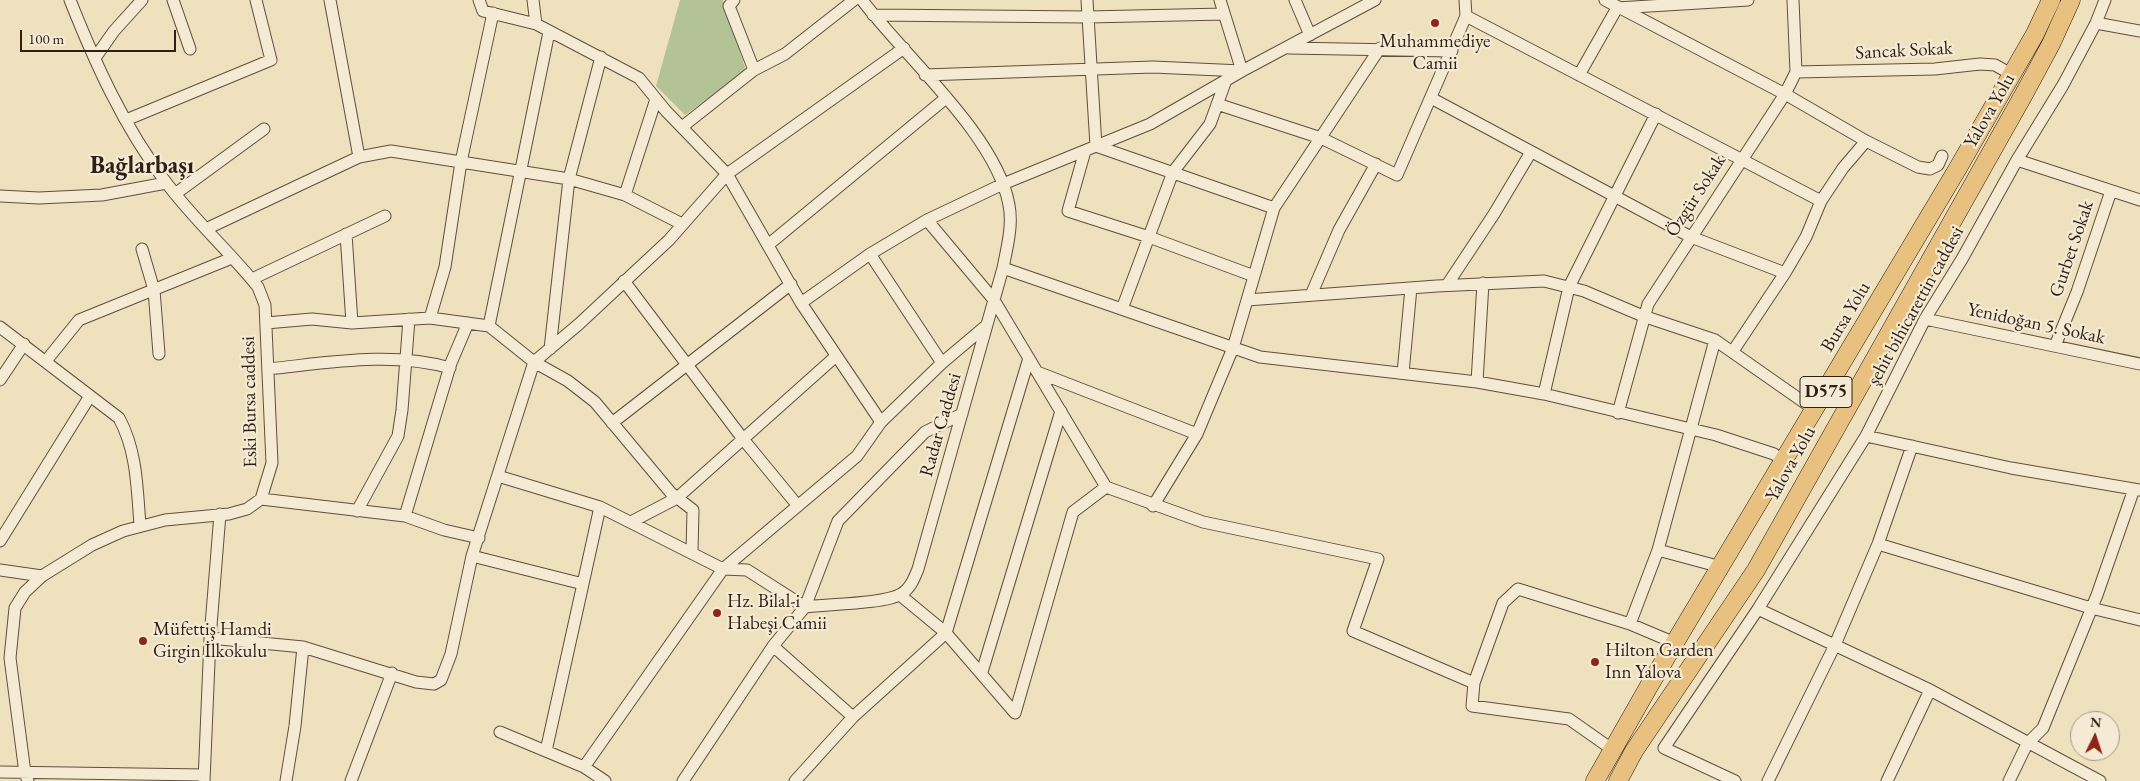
<!DOCTYPE html>
<html>
<head>
<meta charset="utf-8">
<style>
	body { margin:0 }
	#map { position:relative; width:2140px; height:781px; overflow:hidden; background:#efe0be; font-family:"EB Garamond",serif }
	canvas { display:block }
	.north { position:absolute; left:2070px; top:711px; width:50px; height:50px; box-sizing:border-box; background:#f5ebd5; border:1px solid #a69988; border-radius:50%; rotate:4deg; font-size:14px; font-weight:700; line-height:20px; text-align:center; color:#2f1f14 }
	.north::after { content:''; display:block; margin:auto; width:18px; height:22px; background:#8f2418; clip-path:polygon(50% 0,100% 100%,50% 72%,0 100%) }
	.scale { position:absolute; left:20px; top:30px; width:156px; height:22px; box-sizing:border-box; border:2px solid #2f1f14; border-top:0; padding-left:6px; font-size:15px; line-height:18px; white-space:nowrap; color:#2f1f14; -webkit-text-stroke:4px #f5ebd5; paint-order:stroke }
</style>
</head>
<body>
<div id="map">
<canvas width="2140" height="781"></canvas>
<div class="north">N</div>
<div class="scale">100 m</div>
</div>
<script>
const g = document.querySelector('canvas').getContext('2d');
g.lineJoin = 'round';
function paint(path, color) { g.fillStyle = color; g.fill(path, 'evenodd'); }
function trace(path, color, width, dash) { g.strokeStyle = color; g.lineWidth = width; g.lineCap = dash ? 'butt' : 'round'; g.setLineDash(dash || []); g.stroke(path); }
function write(font, color, halo, rows, align = 'center') {
  g.font = font + ' "EB Garamond",serif'; g.lineWidth = 4.5; g.setLineDash([]); g.textBaseline = 'middle'; g.strokeStyle = halo; g.fillStyle = color; for (const [text, x, y, turn = 0] of rows) {
    g.save(); g.translate(x, y); g.rotate((+turn || 0) * Math.PI / 180); g.textAlign = isNaN(turn) ? turn : align; if (halo) g.strokeText(text, 0, 0); g.fillText(text, 0, 0); g.restore();
  }
}
paint(new Path2D(`
	M 680,0 L 723,0 L 746,71 L 685,115 L 656,86 Z`), '#b3c396');
const minor = new Path2D(`
	M 173,0 L 190,49
	M 330,0 L 359,157
	M 479,0 L 483,11 L 536,24 L 639,78 L 666,111 L 727,174 L 801,303 L 881,422
	M 533,0 L 536,24
	M 734,0 L 729,6 L 754,70
	M 1087,0 L 1096,146 L 1274,208
	M 1295,0 L 1310,35
	M 1605,0 L 1785,94 L 1866,141 L 1918,167 L 1930,169 L 1938,165 L 1942,156
	M 873,15 L 1088,17 L 1224,14
	M 1466,16 L 1821,201
	M 2096,23 L 2140,31
	M 1289,48 L 1452,51
	M 95,58 L 114,31 L 142,0
	M 1796,72 L 1935,69 L 1980,64 L 1995,65 L 2011,74
	M 925,75 L 1153,67 L 1242,71 L 1220,0
	M 1579,75 L 1617,8 L 1748,0
	M 1431,98 L 1691,237 L 1785,273
	M 1217,104 L 1321,138 L 1397,175 L 1466,16 L 1465,0
	M 126,120 L 271,60 L 256,0
	M 682,127 L 754,70 L 785,54 L 854,0
	M 1085,151 L 1068,211 L 1149,237 L 1254,276
	M 2017,160 L 2140,200
	M 175,194 L 264,129
	M 625,195 L 656,99
	M 0,196 L 39,198 L 102,195 L 166,183
	M 927,220 L 994,300 L 1106,487 L 1203,522 L 1378,559 L 1353,631 L 1474,683 L 1472,706 L 1569,719 L 1613,750
	M 206,229 L 359,157 L 391,151 L 569,179 L 625,195 L 682,224
	M 346,234 L 352,323
	M 768,245 L 946,98
	M 142,249 L 154,290 L 159,354
	M 870,254 L 942,363
	M 1003,268 L 1260,357 L 1477,382 L 1544,394 L 1716,435 L 1774,454 L 1783,461
	M 252,279 L 385,216
	M 624,281 L 743,439 L 798,506
	M 1447,285 L 1494,214 L 1531,152
	M 1311,295 L 1339,230 L 1376,164
	M 1247,300 L 1437,286 L 1544,281 L 1584,291 L 1643,316 L 1715,340 L 1815,410
	M 801,303 L 870,254 L 927,220 L 1003,184 L 1150,124 L 1242,71 L 1375,0
	M 1122,309 L 1173,172 L 1210,124 L 1226,80
	M 430,318 L 445,267 L 461,162 L 493,13
	M 1925,319 L 2140,364
	M 266,323 L 312,319 L 352,323 L 430,318 L 489,326 L 534,362 L 568,381 L 595,402 L 671,493 L 693,510 L 692,552
	M 489,326 L 549,32
	M 0,327 L 119,418 C 137,451 137,488 140,525
	M 1715,340 L 1658,550 L 1721,567
	M 2055,346 L 2077,292 L 2111,191
	M 550,349 L 569,179 L 601,57
	M 1733,351 L 1785,273 L 1806,237 L 1821,201 L 1843,168 L 1866,141
	M 46,361 L 79,320 L 232,258
	M 268,369 C 327,363 392,351 450,368
	M 1037,372 L 1197,434
	M 1403,373 L 1411,288
	M 0,380 L 24,344
	M 1477,382 L 1483,283
	M 1544,394 L 1569,287 L 1656,114
	M 1618,413 L 1648,304 L 1785,94 L 1796,72 L 1793,0
	M 612,423 L 791,284
	M 1866,436 L 2011,468 L 2140,490
	M 498,476 L 600,507 L 723,569 L 747,570 L 805,607 L 838,521 L 925,432 L 962,414
	M 261,499 L 405,516 L 444,530 L 479,538
	M 1153,506 L 1197,434 L 1233,348 L 1274,208 L 1380,48
	M 357,511 L 398,436 L 402,410 L 409,319
	M 405,516 L 451,363 L 468,323
	M 631,522 L 677,498 L 835,357
	M 0,541 L 90,396
	M 1878,544 L 2091,608 L 2140,620
	M 472,556 L 583,584
	M 0,570 L 42,576
	M 900,595 L 946,633 L 1015,713 L 1073,512 L 1106,487
	M 1758,609 L 1930,690 L 2100,781
	M 1630,624 L 1658,550
	M 210,638 L 303,647 L 416,682 L 434,684 L 441,680 L 451,654 L 472,556 L 534,362 L 579,324 L 669,240 L 727,174 L 904,48
	M 773,646 L 853,717
	M 982,672 L 1061,411
	M 1474,683 L 1503,603 L 1518,589 L 1630,624 L 1675,643
	M 500,732 L 584,767 L 605,781
	M 546,751 L 600,507
	M 584,767 L 723,569 L 857,456 L 881,422 L 942,363 L 987,325
	M 0,772 L 204,775
	M 28,781 L 25,773 L 10,658 L 15,608 L 25,592 L 42,576 L 92,545 L 123,531 L 165,520 L 229,514 L 247,509 L 261,499 L 272,463 L 265,305 L 258,287 C 229,251 193,219 165,181 C 124,127 95,63 70,0
	M 204,781 L 210,638 L 220,514
	M 286,781 L 295,726 L 303,647
	M 351,781 L 392,673
	M 683,781 L 773,646 L 805,607 C 825,604 885,604 901,594 C 910,589 914,579 918,569 L 1003,268 C 1007,247 1013,226 1009,205 C 997,136 904,56 862,0
	M 795,781 L 853,717 L 946,633 L 1029,358
	M 1735,781 L 1664,748 L 1758,609 L 1866,436 L 1925,319 L 1962,259 L 2017,160 L 2063,85 L 2096,23 L 2105,0
	M 1768,781 L 1834,647 L 1878,544 L 1912,446
	M 1887,781 L 1930,690
	M 2009,781 L 2027,744 L 2043,728 L 2097,595 L 2134,489`);
const trunk = new Path2D(`
	M 1595,781 L 1649,686 L 1958,168 L 2035,34 L 2051,0
	M 1618,781 L 1634,751 L 1756,570 L 2024,94 L 2051,44 L 2071,0`);
trace(minor, '#5f4f3e', 13);
trace(trunk, '#2f1f14', 19);
trace(minor, '#f5ebd5', 11);
trace(trunk, '#e8c07f', 18);
for (const [x, y, r, color] of [
	[1435,23,5,"#8f2418"],
	[717,613,5,"#8f2418"],
	[143,641,5,"#8f2418"],
	[1595,662,5,"#8f2418"]
]) { const dot = new Path2D(); dot.arc(x, y, r, 0, 2 * Math.PI); g.fillStyle = color; g.fill(dot); trace(dot, '#f5ebd5', 2); }
for (const [x, y, w] of [
	[1826,392,52]
]) { const box = new Path2D(); box.roundRect(x - w / 2, y - 15.5, w, 31, 4); g.fillStyle = '#f5ebd5'; g.fill(box); trace(box, '#2f1f14', 1); }
write('bold 18px', '#2f1f14', null, [
	["D575",1826,392]
]);
write('19px', '#2f1f14', '#f5ebd5', [
	["Muhammediye",1435,42,"center"],
	["Camii",1435,64,"center"],
	["Hz. Bilal-i",727,602],
	["Habeşi Camii",727,624],
	["Müfettiş Hamdi",153,630],
	["Girgin İlkokulu",153,652],
	["Hilton Garden",1605,651],
	["Inn Yalova",1605,673]
], 'left');
write('19px', '#2f1f14', '#f5ebd5', [
	["Sancak Sokak",1904,51,-3],
	["Yalova Yolu",1990,111,-60],
	["Özgür Sokak",1696,196,-57],
	["Gurbet Sokak",2072,249,-71],
	["şehit bihicarettin caddesi",1916,306,-61],
	["Bursa Yolu",1846,317,-59],
	["Yenidoğan 5. Sokak",2036,324,12],
	["Eski Bursa caddesi",250,402,-91],
	["Radar Caddesi",941,425,-74],
	["Yalova Yolu",1791,464,-61]
]);
write('bold 24px', '#2f1f14', '#f5ebd5', [
	["Bağlarbaşı",142,166]
]);
</script>
</body>
</html>
